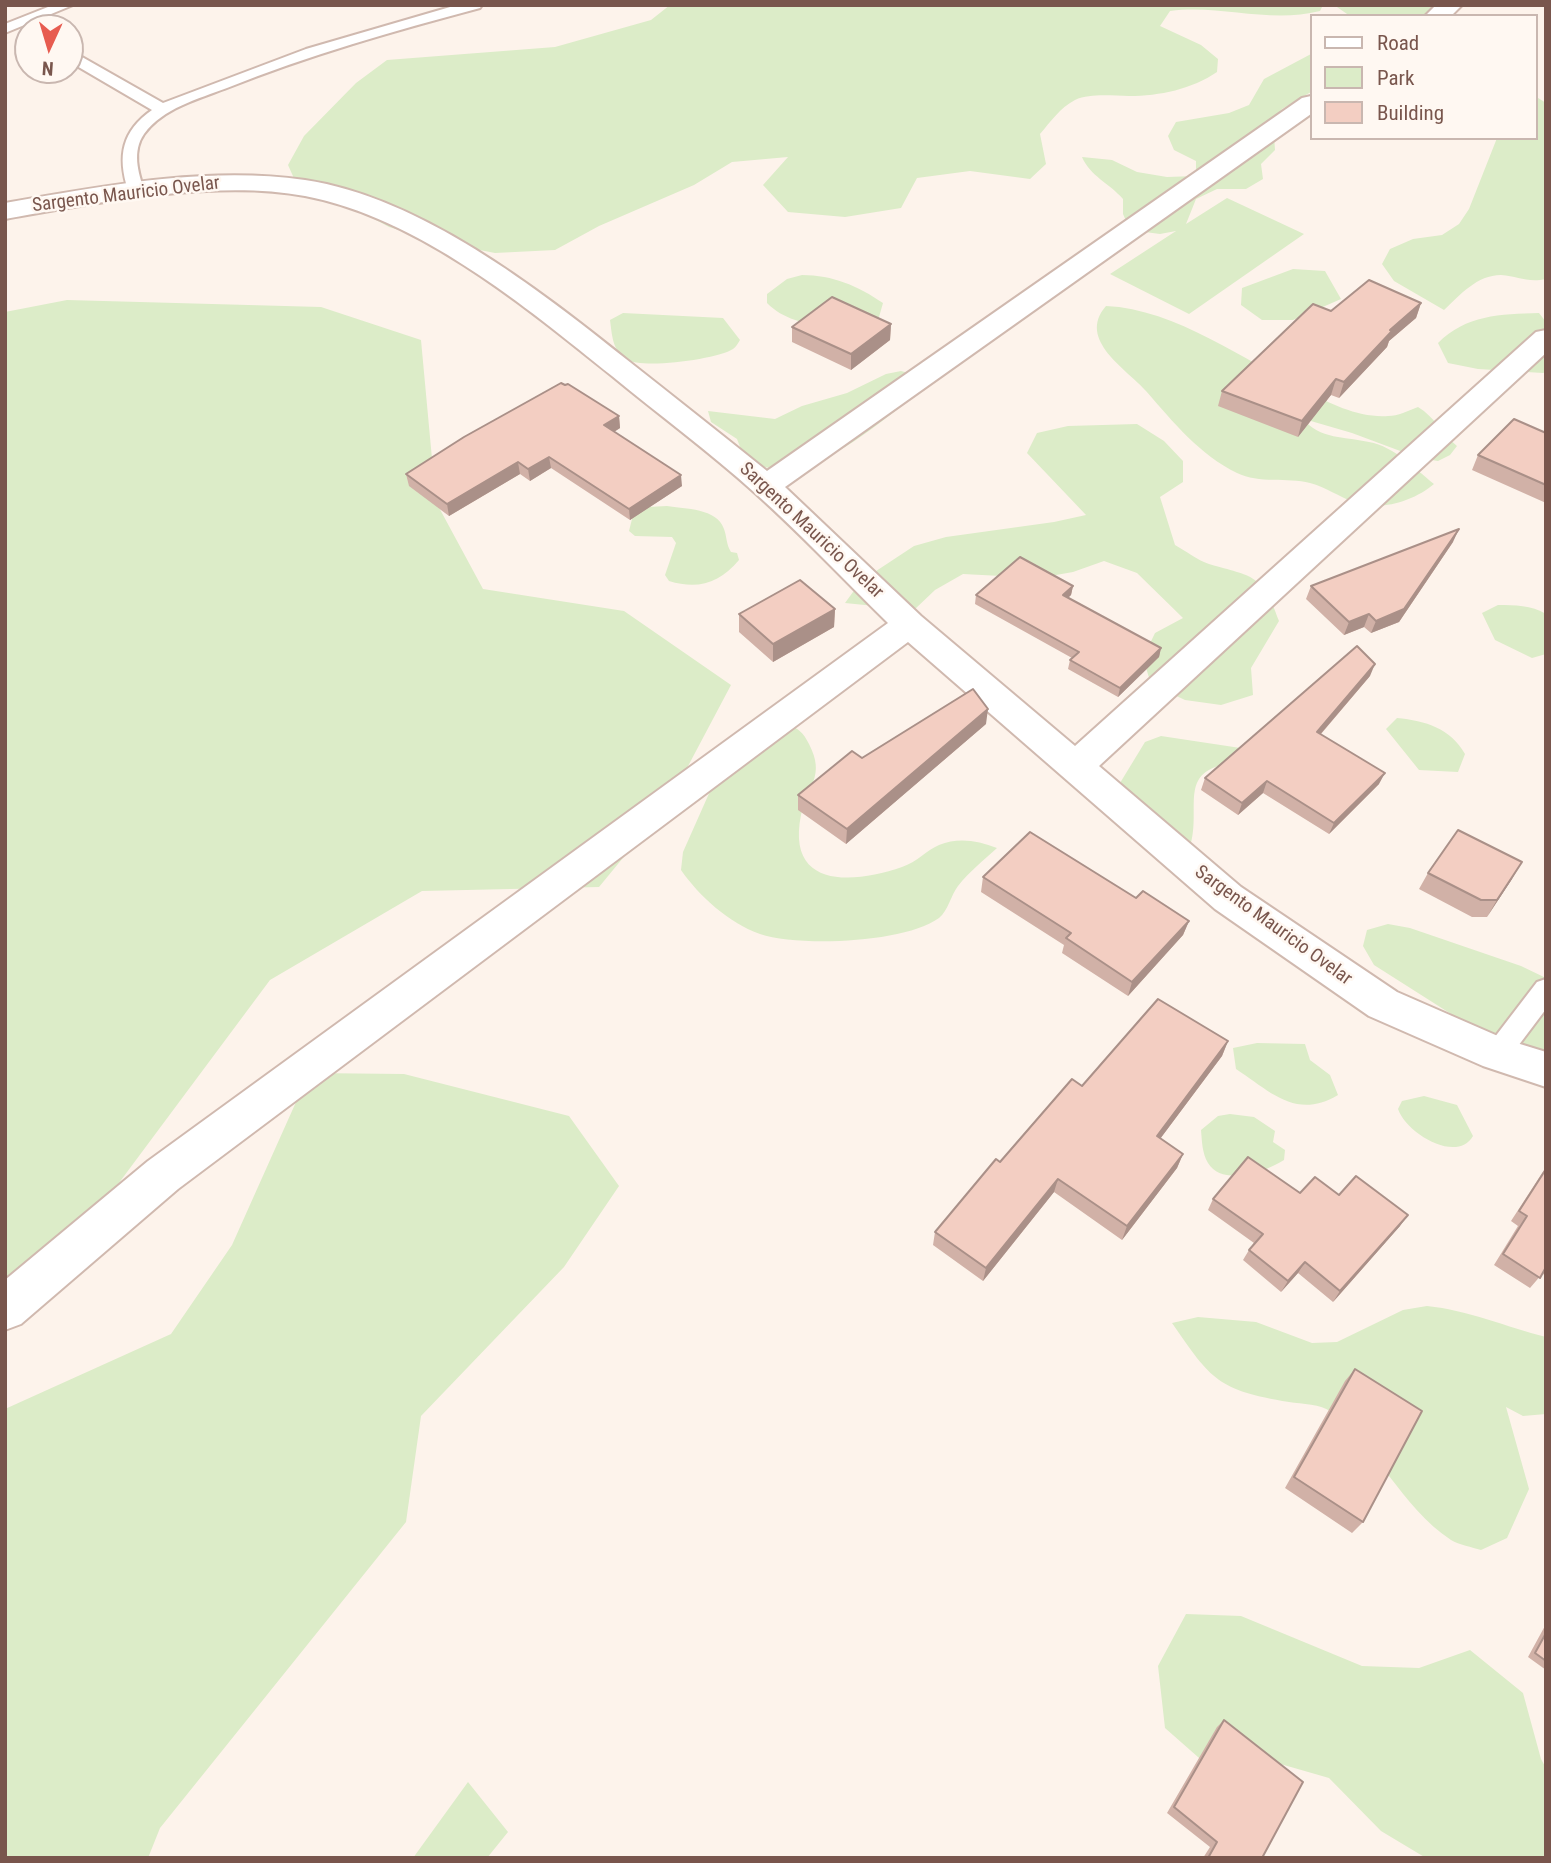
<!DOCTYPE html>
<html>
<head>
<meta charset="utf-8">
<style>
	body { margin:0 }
	#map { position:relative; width:1551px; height:1863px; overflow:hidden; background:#fdf3eb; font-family:"Roboto Condensed",sans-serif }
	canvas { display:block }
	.frame { position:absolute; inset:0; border:7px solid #79564d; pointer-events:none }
	.legend { position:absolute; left:1310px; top:14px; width:228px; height:126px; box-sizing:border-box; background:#fff8f2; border:2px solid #c9b7b0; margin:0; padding:9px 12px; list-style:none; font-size:21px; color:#79564d }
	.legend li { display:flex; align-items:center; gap:14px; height:35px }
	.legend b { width:35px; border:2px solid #c9b7b0 }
	.north { position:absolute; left:14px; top:14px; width:70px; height:70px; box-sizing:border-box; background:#fff8f2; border:2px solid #c9b7b0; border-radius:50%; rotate:184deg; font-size:19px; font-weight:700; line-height:28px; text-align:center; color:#79564d }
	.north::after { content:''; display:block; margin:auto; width:24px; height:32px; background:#e75c50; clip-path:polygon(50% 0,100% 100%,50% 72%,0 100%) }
</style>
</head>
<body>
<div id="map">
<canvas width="1551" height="1863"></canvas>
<div class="frame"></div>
<ul class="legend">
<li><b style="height:9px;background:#fff"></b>Road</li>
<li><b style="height:19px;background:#dcecc8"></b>Park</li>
<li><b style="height:19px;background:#f3cec2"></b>Building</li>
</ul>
<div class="north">N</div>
</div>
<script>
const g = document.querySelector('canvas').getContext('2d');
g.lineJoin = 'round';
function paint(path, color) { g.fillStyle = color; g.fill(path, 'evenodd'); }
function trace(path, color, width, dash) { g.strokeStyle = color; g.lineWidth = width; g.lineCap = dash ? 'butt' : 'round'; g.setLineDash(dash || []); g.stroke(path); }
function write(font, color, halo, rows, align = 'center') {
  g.font = font + ' "Roboto Condensed",sans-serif'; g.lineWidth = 5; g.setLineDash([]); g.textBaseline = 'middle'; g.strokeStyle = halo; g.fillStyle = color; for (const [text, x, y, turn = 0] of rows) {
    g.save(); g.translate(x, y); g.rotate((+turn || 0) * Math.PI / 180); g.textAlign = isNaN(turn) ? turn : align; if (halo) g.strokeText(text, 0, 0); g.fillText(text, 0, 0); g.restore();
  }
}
paint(new Path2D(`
	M 670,5 L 1323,5 L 1320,11 C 1269,24 1220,4 1170,11 L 1160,26 L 1201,45 L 1218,59 L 1217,72 C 1192,89 1160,96 1129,96 C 1112,96 1091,93 1075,100 C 1060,108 1051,121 1040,134 L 1046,164 L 1030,179 L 970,171 L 917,178 L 901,208 L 845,217 L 788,212 L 763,185 L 788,157 L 732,162 L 694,185 L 599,226 L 555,250 L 495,253 L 439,242 L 389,227 L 350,206 L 301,194 L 288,165 L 304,136 L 356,83 L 387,60 L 555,47 L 651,20 Z
	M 1334,5 L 1457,5 L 1438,16 L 1350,16 Z
	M 1311,54 L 1311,92 L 1282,109 L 1273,121 L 1275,150 L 1261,164 L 1263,179 L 1246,189 L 1217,189 L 1196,199 L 1186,224 L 1227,198 L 1304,234 L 1189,314 L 1110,274 L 1176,231 L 1160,234 L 1130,230 L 1123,214 L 1123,199 C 1109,183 1090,176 1082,157 L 1112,160 L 1137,172 L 1167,177 L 1196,176 L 1196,161 L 1174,150 L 1168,136 L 1176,122 L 1229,113 L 1249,105 L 1264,79 Z
	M 1535,96 L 1546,103 L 1546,279 C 1527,283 1518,276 1501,275 C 1477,275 1460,295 1444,310 L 1394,281 L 1382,264 L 1390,249 L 1413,239 L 1442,235 L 1459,224 L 1469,209 L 1497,138 L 1535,138 Z
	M 1293,269 L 1325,271 L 1341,299 L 1293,320 L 1262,320 L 1241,305 L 1242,288 Z
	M 802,275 C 833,275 858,286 883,303 L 879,317 C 842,326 796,332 767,303 L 767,294 L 787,279 Z
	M 67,300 L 321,307 L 421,340 L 436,502 L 483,589 L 624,611 L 731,685 L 669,802 L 599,887 L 422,891 L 270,980 L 34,1297 L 5,1319 L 5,312 Z
	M 1106,306 C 1176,309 1245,361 1306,391 C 1331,404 1359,418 1388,416 C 1398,416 1408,411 1418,407 C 1435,417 1442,434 1457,446 L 1450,455 L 1438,461 L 1419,458 L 1352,433 L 1304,419 C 1317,439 1348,437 1369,442 C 1395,447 1414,468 1434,484 C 1414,501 1380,512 1354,502 C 1339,497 1326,487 1310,483 C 1287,477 1259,484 1237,473 C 1200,455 1173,422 1146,391 C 1128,370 1076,340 1106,306 Z
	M 623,313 L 723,318 L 740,340 C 738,343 736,347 733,349 C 718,359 641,370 626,359 C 612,350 612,334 610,320 Z
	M 1539,313 L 1546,322 L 1546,372 L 1543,373 L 1478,369 L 1448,363 L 1438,343 C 1466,315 1500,314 1539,313 Z
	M 901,371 L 916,375 L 920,385 L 918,394 C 870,428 807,492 745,460 L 737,439 L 711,422 L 708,411 L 775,419 L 802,406 L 847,393 L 886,374 Z
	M 1137,424 L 1164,441 L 1183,461 L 1183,482 L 1160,497 L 1175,545 C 1186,551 1197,560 1209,564 C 1253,577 1262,573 1279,621 L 1251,668 L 1253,695 L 1221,705 L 1185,700 L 1151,684 L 1143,658 L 1155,633 L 1183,618 L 1137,573 L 1104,561 L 1073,572 L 1039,578 L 963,574 L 935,590 L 914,610 L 845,603 L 861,581 L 914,546 L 946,537 L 1054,522 L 1086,515 L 1027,453 L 1037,433 L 1068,426 Z
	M 667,506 C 685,509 717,508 724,529 C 727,537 726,544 731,552 L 737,553 L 739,560 C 720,583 698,590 669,581 L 665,575 L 676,543 L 672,537 L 635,536 L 629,531 L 633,515 L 648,507 Z
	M 1498,605 C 1515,605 1531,605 1546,614 L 1546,654 L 1532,658 L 1495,640 L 1482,613 Z
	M 1397,718 C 1426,721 1450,728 1465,754 L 1458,772 L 1419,770 L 1386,729 Z
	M 787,724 C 799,729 803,732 809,744 C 826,777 807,785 801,815 C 786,889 853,884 902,867 C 917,862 927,850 939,845 C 959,837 978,841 997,848 C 984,860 969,872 958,886 C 951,895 948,911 939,918 C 905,943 799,947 760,934 C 729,923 699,896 681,870 L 683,852 L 711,789 Z
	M 1161,736 L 1247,749 L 1240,762 C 1173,768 1203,806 1190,847 L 1120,800 L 1120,783 L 1145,742 Z
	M 1388,924 L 1410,928 L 1521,966 L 1546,978 L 1546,1066 L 1514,1054 L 1374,965 L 1363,946 L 1367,930 Z
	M 1257,1043 L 1305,1044 L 1310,1060 L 1330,1075 L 1338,1095 C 1296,1120 1271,1092 1236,1069 L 1233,1048 Z
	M 309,1073 L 404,1074 L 569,1116 L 619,1186 L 564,1267 L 421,1416 L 406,1522 L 160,1828 L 148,1858 L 5,1858 L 5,1409 L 171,1334 L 232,1245 Z
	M 1424,1096 L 1457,1105 L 1473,1136 C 1457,1164 1406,1133 1398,1109 L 1402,1101 Z
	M 1230,1114 L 1254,1117 L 1275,1131 L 1273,1142 L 1285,1150 L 1284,1160 C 1265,1172 1223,1187 1208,1163 C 1202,1153 1202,1141 1201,1130 L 1218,1116 Z
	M 1427,1306 C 1468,1310 1506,1327 1546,1337 L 1546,1414 L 1523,1416 L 1506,1407 L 1529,1489 L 1507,1538 L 1481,1550 C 1472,1547 1459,1545 1451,1540 C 1400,1506 1378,1447 1331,1412 C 1321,1404 1302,1404 1289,1402 C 1218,1390 1212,1381 1172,1323 L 1198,1317 L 1256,1322 L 1312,1343 L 1337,1342 L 1403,1310 Z
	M 1186,1614 L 1241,1616 L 1362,1666 L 1419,1668 L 1470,1650 L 1523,1693 L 1541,1759 L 1546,1768 L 1546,1858 L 1426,1858 L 1381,1831 L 1329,1778 L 1270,1761 L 1215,1772 L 1165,1728 L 1158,1666 Z
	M 468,1782 L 508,1832 L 487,1858 L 413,1858 Z`), '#dcecc8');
const service = new Path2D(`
	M 53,5 L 73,5 L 5,33 L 5,24 Z
	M 457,5 L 482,5 L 480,8 C 394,31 309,55 227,88 C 198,99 163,108 144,134 C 132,151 138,172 144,190 L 136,195 L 128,190 C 117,156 122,131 152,110 L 70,62 L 70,52 L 75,53 L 163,103 L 306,49 Z
	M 1546,979 L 1546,1009 L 1506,1062 L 1497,1065 L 1488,1062 L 1484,1054 L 1488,1046 L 1537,982 Z`);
const minor = new Path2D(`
	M 1436,5 L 1462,5 L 1451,16 L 1425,16 Z
	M 1311,96 L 1311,114 L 785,487 L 921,616 L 1075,746 L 1536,332 L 1546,330 L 1546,353 L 1099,766 L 1241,887 L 1397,992 L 1507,1040 L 1546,1052 L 1546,1087 L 1483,1066 L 1369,1016 L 1215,909 L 908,642 L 178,1189 L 21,1324 L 5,1330 L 5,1280 L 148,1161 L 888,623 C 844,580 801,534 755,493 C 710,452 659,415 612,376 C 525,306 417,217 305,196 C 216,179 94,203 5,219 L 5,203 C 103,186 206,166 305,180 C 420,197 537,288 626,359 C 673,396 720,433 767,471 L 1302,98 Z`);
trace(service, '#d0b9af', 4);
trace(minor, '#d0b9af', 4);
paint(service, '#fff');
paint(minor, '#fff');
paint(new Path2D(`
	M 1421,303 L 1416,318 L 1389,341 L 1387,347 L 1339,398 L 1331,395 L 1298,437 L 1218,406 L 1222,391 L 1331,311 Z
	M 891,324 L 890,340 L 851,370 L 792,342 L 792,327 Z
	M 619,416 L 620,428 L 614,432 L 682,486 L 630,520 L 551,468 L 530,481 L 520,474 L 449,516 L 409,486 L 406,474 Z
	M 1546,433 L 1546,503 L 1472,470 L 1478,455 Z
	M 1453,542 L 1399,622 L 1371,633 L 1364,627 L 1344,635 L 1306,599 L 1311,586 Z
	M 1073,586 L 1071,595 L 1068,598 L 1161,648 L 1159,657 L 1118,697 L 1068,669 L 1070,660 L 1072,658 L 975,604 L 976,595 Z
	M 835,609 L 834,627 L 773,662 L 739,632 L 739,614 Z
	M 1370,676 L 1321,734 L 1379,784 L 1329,834 L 1263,793 L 1238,815 L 1201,790 L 1205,778 Z
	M 986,724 L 846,844 L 798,810 L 798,795 L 862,758 Z
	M 1428,873 L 1512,879 L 1487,917 L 1472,917 L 1419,889 Z
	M 983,877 L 1136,898 L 1189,921 L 1183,935 L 1128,996 L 1062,953 L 1064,945 L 981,892 Z
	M 1228,1041 L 1222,1056 L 1160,1139 L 1183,1154 L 1177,1168 L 1122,1240 L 1054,1192 L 983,1281 L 933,1245 L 935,1232 L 1000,1162 L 1082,1086 Z
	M 1546,1167 L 1546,1275 L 1542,1274 L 1530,1288 L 1494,1265 L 1518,1226 L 1511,1221 Z
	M 1300,1193 L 1339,1195 L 1400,1226 L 1333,1302 L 1298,1273 L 1281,1292 L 1243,1260 L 1249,1250 L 1254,1243 L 1208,1210 L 1213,1199 Z
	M 1355,1369 L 1363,1522 L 1352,1533 L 1285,1488 L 1345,1381 Z
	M 1546,1624 L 1546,1670 L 1528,1657 Z
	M 1224,1720 L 1262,1858 L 1203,1858 L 1210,1847 L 1167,1813 L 1217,1727 Z`), '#d1b1a7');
paint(new Path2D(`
	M 1421,303 L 1416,318 L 1389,341 L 1387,347 L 1339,398 L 1344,382 L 1390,330 Z
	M 891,324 L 890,340 L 851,370 L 851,354 Z
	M 1336,379 L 1331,395 L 1298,437 L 1302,421 Z
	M 619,416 L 620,428 L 606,437 L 604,425 Z
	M 549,457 L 551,468 L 530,481 L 528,469 Z
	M 518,462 L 520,474 L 449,516 L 447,504 Z
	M 681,475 L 682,486 L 630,520 L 629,509 Z
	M 1459,529 L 1453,542 L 1399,622 L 1371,633 L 1376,621 Z
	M 1073,586 L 1071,595 L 1061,604 L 1063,595 Z
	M 835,609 L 834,627 L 773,662 L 773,644 Z
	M 1369,614 L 1364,627 L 1344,635 L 1349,622 Z
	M 1161,648 L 1159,657 L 1118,697 L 1120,688 Z
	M 1375,664 L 1370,676 L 1312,744 L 1317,732 Z
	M 988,709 L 986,724 L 846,844 L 847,829 Z
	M 1385,773 L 1379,784 L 1329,834 L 1334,823 Z
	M 1267,781 L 1263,793 L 1238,815 L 1242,803 Z
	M 1522,862 L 1512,879 L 1487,917 L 1497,900 Z
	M 1189,921 L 1183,935 L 1128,996 L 1132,982 Z
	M 1228,1041 L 1222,1056 L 1151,1151 L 1157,1136 Z
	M 1183,1154 L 1177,1168 L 1122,1240 L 1127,1226 Z
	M 1058,1179 L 1054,1192 L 983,1281 L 986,1268 Z
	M 1408,1215 L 1400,1226 L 1333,1302 L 1340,1291 Z
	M 1305,1262 L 1298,1273 L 1281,1292 L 1288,1281 Z`), '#aa9088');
const building = new Path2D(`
	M 1369,280 L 1421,303 L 1390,330 L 1392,331 L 1344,382 L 1336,379 L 1302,421 L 1222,391 L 1313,304 L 1331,311 Z
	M 832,297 L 891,324 L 851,354 L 792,327 Z
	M 561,383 L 565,385 L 568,384 L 619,416 L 604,425 L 681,475 L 629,509 L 549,457 L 528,469 L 518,462 L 447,504 L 406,474 L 464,437 Z
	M 1514,419 L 1546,433 L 1546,485 L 1478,455 Z
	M 1459,529 L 1404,609 L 1376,621 L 1369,614 L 1349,622 L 1311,586 Z
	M 1020,557 L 1073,586 L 1063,595 L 1161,648 L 1120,688 L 1070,660 L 1079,652 L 976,595 Z
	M 800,580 L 835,609 L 773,644 L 739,614 Z
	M 1357,646 L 1375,664 L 1317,732 L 1385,773 L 1334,823 L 1267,781 L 1242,803 L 1205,778 Z
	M 973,689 L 988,709 L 847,829 L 798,795 L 852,751 L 862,758 Z
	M 1458,830 L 1522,862 L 1497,900 L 1481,900 L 1428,873 Z
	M 1030,832 L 1136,898 L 1143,891 L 1189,921 L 1132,982 L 1066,938 L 1071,933 L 983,877 Z
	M 1158,999 L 1228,1041 L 1157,1136 L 1183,1154 L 1127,1226 L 1058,1179 L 986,1268 L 935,1232 L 996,1159 L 1000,1162 L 1072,1079 L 1082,1086 Z
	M 1248,1157 L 1300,1193 L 1315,1177 L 1339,1195 L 1356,1176 L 1408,1215 L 1340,1291 L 1305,1262 L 1288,1281 L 1249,1250 L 1263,1234 L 1213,1199 Z
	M 1546,1169 L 1546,1267 L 1540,1278 L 1503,1254 L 1527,1216 L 1519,1211 Z
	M 1355,1369 L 1422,1411 L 1363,1522 L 1294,1477 Z
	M 1546,1633 L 1546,1661 L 1535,1653 Z
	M 1224,1720 L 1303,1782 L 1262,1858 L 1208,1858 L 1217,1842 L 1174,1807 Z`);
paint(building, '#f3cec2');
trace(building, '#aa9088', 2);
write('19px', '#79564d', '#fff8f2', [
	["Sargento Mauricio Ovelar",126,195,-7],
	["Sargento Mauricio Ovelar",811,531,43],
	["Sargento Mauricio Ovelar",1273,926,36]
]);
</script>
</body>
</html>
